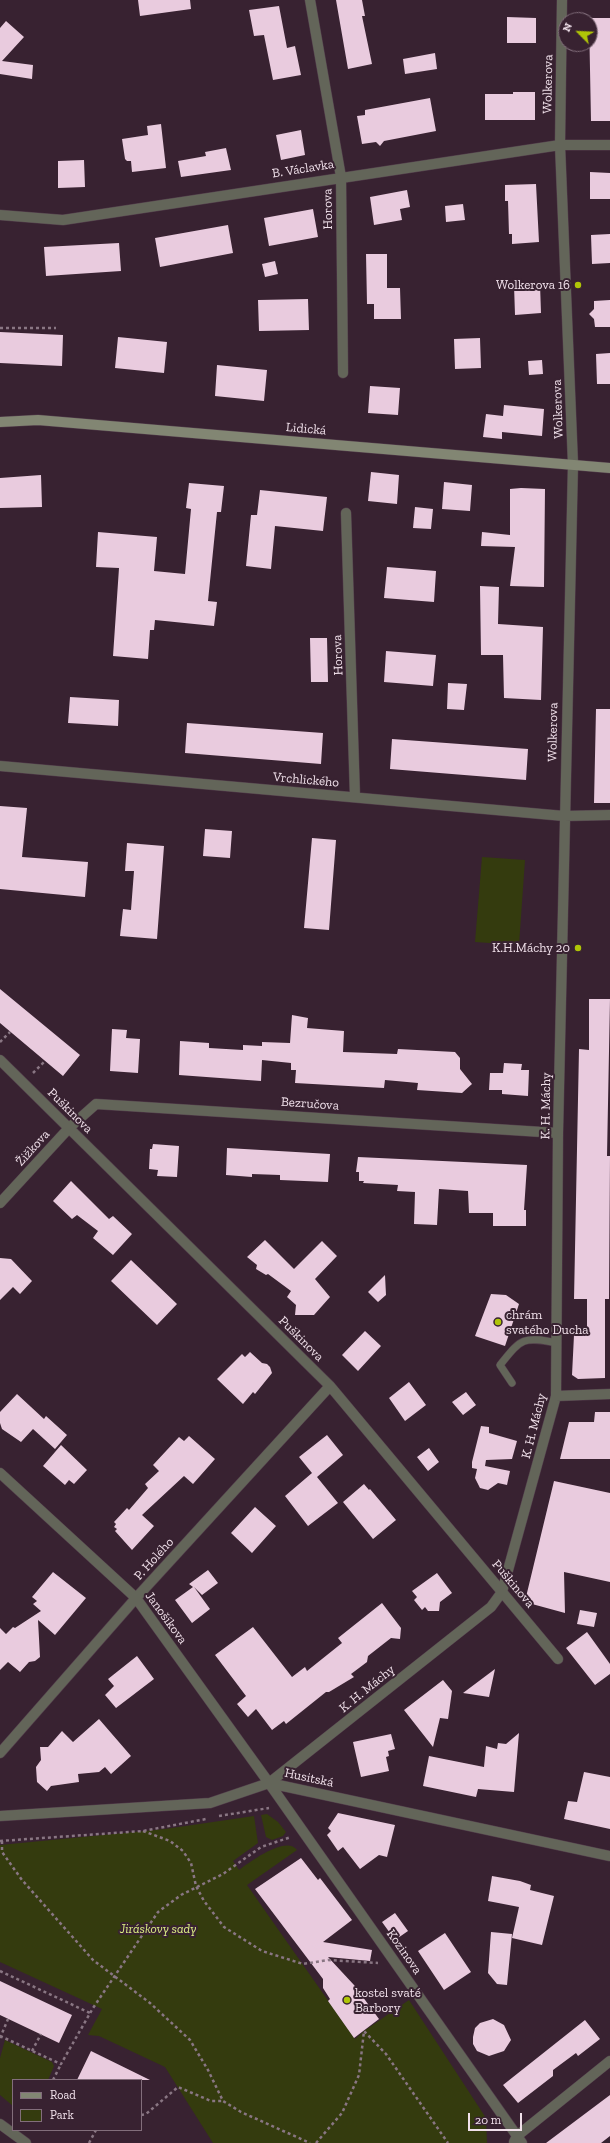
<!DOCTYPE html>
<html>
<head>
<meta charset="utf-8">
<style>
	body { margin:0 }
	#map { position:relative; width:610px; height:2143px; overflow:hidden; background:#382231; font-family:"Zilla Slab",serif }
	canvas { display:block }
	.legend { position:absolute; left:12px; top:2079px; width:130px; height:52px; box-sizing:border-box; background:#382231; border:1px solid #826e7b; margin:0; padding:5px 7px; list-style:none; font-size:12px; color:#f1e1eb }
	.legend li { display:flex; align-items:center; gap:8px; height:20px }
	.legend b { width:20px; border:1px solid #826e7b }
	.north { position:absolute; left:558px; top:12px; width:40px; height:40px; box-sizing:border-box; background:#382231; border:1px solid #826e7b; border-radius:50%; rotate:294deg; font-size:11px; font-weight:700; line-height:16px; text-align:center; color:#f1e1eb }
	.north::after { content:''; display:block; margin:auto; width:14px; height:18px; background:#afc507; clip-path:polygon(50% 0,100% 100%,50% 72%,0 100%) }
	.scale { position:absolute; left:468px; top:2113px; width:54px; height:18px; box-sizing:border-box; border:2px solid #f1e1eb; border-top:0; padding-left:5px; font-size:12px; line-height:14px; white-space:nowrap; color:#f1e1eb; -webkit-text-stroke:3px #382231; paint-order:stroke }
</style>
</head>
<body>
<div id="map">
<canvas width="610" height="2143"></canvas>
<ul class="legend">
<li><b style="height:5px;background:#828673"></b>Road</li>
<li><b style="height:11px;background:#343b0e"></b>Park</li>
</ul>
<div class="north">N</div>
<div class="scale">20 m</div>
</div>
<script>
const g = document.querySelector('canvas').getContext('2d');
g.lineJoin = 'round';
function paint(path, color) { g.fillStyle = color; g.fill(path, 'evenodd'); }
function trace(path, color, width, dash) { g.strokeStyle = color; g.lineWidth = width; g.lineCap = dash ? 'butt' : 'round'; g.setLineDash(dash || []); g.stroke(path); }
function write(font, color, halo, rows, align = 'center') {
  g.font = font + ' "Zilla Slab",serif'; g.lineWidth = 4; g.setLineDash([]); g.textBaseline = 'middle'; g.strokeStyle = halo; g.fillStyle = color; for (const [text, x, y, turn = 0] of rows) {
    g.save(); g.translate(x, y); g.rotate((+turn || 0) * Math.PI / 180); g.textAlign = isNaN(turn) ? turn : align; if (halo) g.strokeText(text, 0, 0); g.fillText(text, 0, 0); g.restore();
  }
}
paint(new Path2D(`
	M 482,857 L 525,860 L 519,945 L 475,942 Z
	M 267,1814 L 278,1822 L 286,1832 L 283,1836 L 272,1840 L 266,1837 L 261,1815 Z
	M 254,1816 L 258,1843 L 233,1861 L 239,1870 C 250,1862 286,1835 297,1850 L 247,1885 L 355,2039 L 364,2031 L 409,2000 L 486,2118 L 487,2143 L 213,2143 L 165,2067 L 99,2036 L 88,2035 L 102,2009 L 0,1962 L 0,1845 L 165,1829 Z
	M 5,2040 L 52,2062 L 54,2066 L 48,2080 L 13,2080 L 13,2106 L 0,2095 L 0,2058 Z`), '#343b0e');
paint(new Path2D(`
	M 138,0 L 190,0 L 191,9 L 140,16 Z
	M 336,0 L 362,0 L 365,16 L 362,16 L 372,64 L 348,69 Z
	M 279,6 L 287,48 L 295,46 L 301,75 L 273,80 L 264,35 L 254,36 L 249,10 Z
	M 507,17 L 536,18 L 536,43 L 507,43 Z
	M 589,18 L 610,18 L 610,121 L 591,121 Z
	M 6,21 L 24,37 L 2,61 L 33,65 L 32,79 L 0,74 L 0,28 Z
	M 435,53 L 437,69 L 405,74 L 403,59 Z
	M 513,92 L 535,92 L 535,120 L 485,120 L 485,94 L 513,94 Z
	M 430,98 L 436,131 L 384,141 L 380,146 L 376,142 L 362,144 L 357,116 L 365,115 L 365,110 Z
	M 161,124 L 166,168 L 132,172 L 131,161 L 127,161 L 125,159 L 122,139 L 148,135 L 147,126 Z
	M 301,130 L 305,155 L 281,160 L 276,135 Z
	M 226,148 L 231,170 L 181,177 L 178,161 L 206,156 L 205,152 Z
	M 84,160 L 85,187 L 58,188 L 58,161 Z
	M 590,172 L 610,173 L 610,199 L 590,199 Z
	M 536,184 L 539,242 L 512,244 L 512,234 L 509,234 L 508,201 L 505,201 L 505,185 Z
	M 407,190 L 410,207 L 400,209 L 402,220 L 374,225 L 370,197 Z
	M 463,204 L 465,220 L 446,222 L 445,206 Z
	M 313,209 L 318,237 L 269,246 L 264,218 Z
	M 228,225 L 233,253 L 160,267 L 155,238 Z
	M 610,234 L 610,263 L 592,264 L 591,235 Z
	M 119,243 L 121,271 L 46,276 L 44,247 Z
	M 366,254 L 387,254 L 387,288 L 400,288 L 401,319 L 374,319 L 374,304 L 367,304 Z
	M 275,261 L 278,274 L 265,277 L 262,264 Z
	M 540,284 L 541,313 L 515,315 L 514,285 Z
	M 308,299 L 309,330 L 259,331 L 258,300 Z
	M 610,300 L 610,327 L 595,327 L 594,319 L 589,314 L 594,309 L 594,301 Z
	M 0,332 L 63,335 L 62,366 L 0,363 Z
	M 118,337 L 167,342 L 164,373 L 115,368 Z
	M 480,338 L 481,368 L 455,369 L 454,339 Z
	M 610,353 L 610,384 L 597,384 L 596,354 Z
	M 542,360 L 543,374 L 529,375 L 528,361 Z
	M 217,365 L 267,370 L 264,401 L 215,396 Z
	M 370,386 L 400,388 L 398,415 L 368,413 Z
	M 504,405 L 544,409 L 542,436 L 502,432 L 502,439 L 483,437 L 486,414 L 503,416 Z
	M 371,472 L 399,475 L 397,504 L 368,501 Z
	M 41,475 L 42,507 L 0,508 L 0,478 Z
	M 444,482 L 472,485 L 470,511 L 442,509 Z
	M 189,483 L 224,486 L 221,512 L 217,512 L 208,601 L 217,602 L 214,626 L 155,620 L 154,630 L 150,630 L 148,659 L 113,656 L 119,568 L 96,567 L 98,532 L 157,537 L 154,571 L 185,574 L 191,509 L 186,508 Z
	M 521,488 L 545,489 L 544,587 L 510,586 L 515,547 L 481,546 L 482,532 L 510,535 L 510,489 Z
	M 260,490 L 327,497 L 323,531 L 275,526 L 271,569 L 246,566 L 251,515 L 257,515 Z
	M 415,507 L 433,509 L 431,529 L 413,528 Z
	M 387,567 L 436,571 L 434,602 L 384,598 Z
	M 480,586 L 499,587 L 498,624 L 543,627 L 541,700 L 504,698 L 503,655 L 481,655 Z
	M 310,638 L 327,638 L 328,682 L 311,682 Z
	M 386,651 L 436,655 L 433,686 L 384,682 Z
	M 448,683 L 467,684 L 464,710 L 447,709 Z
	M 70,697 L 119,700 L 118,726 L 68,723 Z
	M 596,709 L 610,709 L 610,803 L 594,803 Z
	M 187,723 L 323,733 L 321,764 L 185,753 Z
	M 392,739 L 528,749 L 526,780 L 390,769 Z
	M 0,806 L 27,808 L 22,857 L 88,862 L 85,897 L 0,889 Z
	M 205,829 L 232,831 L 230,858 L 203,856 Z
	M 312,838 L 336,840 L 329,930 L 304,928 Z
	M 127,843 L 164,846 L 157,939 L 120,936 L 123,909 L 131,910 L 134,871 L 125,871 Z
	M 0,989 L 80,1055 L 63,1076 L 0,1023 Z
	M 589,999 L 610,999 L 607,1156 L 610,1156 L 609,1299 L 605,1299 L 605,1378 L 578,1379 L 572,1375 L 574,1335 L 587,1335 L 587,1299 L 574,1299 L 579,1049 L 589,1050 Z
	M 292,1015 L 308,1018 L 307,1028 L 344,1031 L 343,1052 L 397,1054 L 398,1049 L 455,1052 L 460,1058 L 460,1069 L 472,1084 L 462,1093 L 417,1090 L 418,1083 L 385,1080 L 384,1088 L 295,1083 L 296,1070 L 291,1070 L 291,1063 L 262,1060 L 261,1081 L 179,1075 L 180,1041 L 209,1043 L 209,1048 L 243,1050 L 243,1045 L 262,1046 L 262,1042 L 290,1043 Z
	M 112,1029 L 127,1030 L 126,1038 L 140,1039 L 138,1073 L 110,1071 Z
	M 504,1063 L 522,1064 L 521,1070 L 529,1070 L 528,1096 L 502,1094 L 502,1090 L 489,1090 L 490,1073 L 503,1073 Z
	M 153,1144 L 179,1146 L 177,1177 L 157,1176 L 158,1170 L 149,1169 L 150,1149 L 152,1149 Z
	M 227,1148 L 330,1154 L 328,1182 L 280,1180 L 280,1175 L 252,1174 L 252,1177 L 226,1175 Z
	M 358,1157 L 527,1165 L 524,1210 L 526,1210 L 526,1226 L 493,1226 L 493,1213 L 469,1213 L 468,1191 L 439,1189 L 437,1225 L 414,1224 L 415,1192 L 397,1191 L 398,1185 L 363,1183 L 364,1181 L 359,1181 L 359,1172 L 356,1172 Z
	M 71,1181 L 109,1219 L 113,1216 L 132,1234 L 113,1255 L 93,1238 L 98,1231 L 77,1215 L 72,1219 L 53,1201 Z
	M 265,1240 L 294,1269 L 322,1241 L 337,1256 L 315,1279 L 330,1297 L 314,1315 L 295,1315 L 296,1305 L 287,1297 L 291,1291 L 268,1274 L 266,1275 L 256,1269 L 257,1265 L 247,1257 Z
	M 0,1258 L 11,1259 L 32,1281 L 20,1294 L 13,1287 L 0,1300 Z
	M 131,1260 L 177,1304 L 157,1325 L 111,1281 Z
	M 385,1275 L 386,1295 L 378,1302 L 368,1292 Z
	M 491,1294 L 506,1295 L 519,1304 L 505,1346 L 475,1336 Z
	M 365,1331 L 381,1346 L 358,1371 L 342,1355 Z
	M 250,1352 L 262,1363 L 267,1364 L 270,1367 L 272,1373 L 255,1394 L 253,1392 L 243,1404 L 217,1379 L 242,1354 L 245,1357 Z
	M 409,1382 L 426,1405 L 405,1421 L 389,1398 Z
	M 466,1392 L 476,1405 L 463,1415 L 452,1402 Z
	M 17,1394 L 44,1419 L 46,1416 L 67,1435 L 55,1449 L 33,1429 L 21,1442 L 2,1429 L 0,1423 L 0,1412 Z
	M 595,1412 L 610,1412 L 610,1459 L 560,1459 L 569,1422 L 594,1422 Z
	M 481,1426 L 489,1427 L 489,1433 L 517,1441 L 512,1459 L 486,1460 L 485,1466 L 510,1471 L 507,1485 L 498,1483 L 488,1490 L 480,1488 L 475,1478 L 477,1469 L 472,1468 L 472,1462 Z
	M 327,1435 L 343,1455 L 317,1477 L 338,1503 L 308,1526 L 285,1496 L 312,1473 L 299,1457 Z
	M 189,1436 L 215,1459 L 193,1484 L 184,1476 L 142,1515 L 154,1526 L 132,1550 L 115,1531 L 117,1529 L 114,1527 L 116,1524 L 114,1522 L 127,1508 L 129,1510 L 148,1488 L 145,1484 L 159,1471 L 153,1465 L 179,1437 L 184,1441 Z
	M 61,1445 L 87,1470 L 74,1484 L 69,1480 L 65,1485 L 43,1466 Z
	M 429,1448 L 439,1462 L 428,1471 L 417,1457 Z
	M 554,1481 L 610,1493 L 610,1582 L 564,1572 L 565,1613 L 532,1604 L 526,1597 Z
	M 364,1484 L 369,1490 L 370,1489 L 396,1520 L 373,1539 L 343,1502 Z
	M 255,1507 L 276,1526 L 252,1553 L 231,1533 Z
	M 208,1570 L 218,1583 L 202,1595 L 194,1587 L 210,1609 L 192,1623 L 175,1600 L 193,1587 L 189,1584 Z
	M 53,1572 L 86,1598 L 55,1635 L 38,1620 L 40,1657 L 35,1661 L 29,1662 L 20,1672 L 8,1662 L 0,1670 L 0,1628 L 6,1634 L 13,1627 L 15,1628 L 41,1611 L 33,1604 L 37,1601 L 32,1597 Z
	M 437,1573 L 452,1593 L 440,1602 L 439,1611 L 428,1611 L 425,1607 L 422,1610 L 414,1600 L 417,1597 L 412,1591 Z
	M 382,1603 L 401,1628 L 400,1639 L 391,1638 L 368,1656 L 367,1662 L 351,1674 L 354,1677 L 329,1692 L 326,1692 L 286,1724 L 284,1721 L 272,1730 L 256,1709 L 248,1717 L 237,1704 L 246,1696 L 215,1655 L 253,1627 L 292,1677 L 305,1667 L 307,1671 L 342,1643 L 338,1638 Z
	M 580,1610 L 597,1613 L 594,1627 L 577,1624 Z
	M 587,1632 L 610,1664 L 610,1674 L 595,1685 L 566,1648 Z
	M 137,1656 L 154,1679 L 116,1708 L 105,1695 L 114,1686 L 108,1679 Z
	M 495,1669 L 489,1697 L 463,1693 Z
	M 443,1680 L 452,1691 L 448,1719 L 440,1718 L 433,1747 L 404,1710 Z
	M 99,1719 L 131,1756 L 111,1774 L 105,1767 L 99,1772 L 78,1774 L 79,1782 L 51,1786 L 47,1791 L 37,1782 L 36,1767 L 41,1760 L 40,1747 L 48,1747 L 62,1731 L 73,1742 Z
	M 519,1733 L 514,1792 L 478,1789 L 476,1797 L 423,1786 L 429,1756 L 484,1767 L 486,1746 L 497,1749 L 498,1743 L 506,1744 Z
	M 391,1734 L 395,1749 L 388,1751 L 389,1756 L 386,1757 L 389,1771 L 361,1777 L 353,1742 Z
	M 584,1772 L 610,1777 L 610,1829 L 564,1819 L 568,1801 L 577,1802 Z
	M 338,1813 L 395,1825 L 387,1857 L 379,1855 L 360,1869 L 343,1847 L 338,1851 L 327,1835 L 331,1831 L 328,1828 Z
	M 301,1858 L 318,1880 L 320,1878 L 352,1920 L 323,1942 L 372,1950 L 370,1961 L 328,1957 L 354,1985 L 379,2019 L 354,2038 L 328,2001 L 330,1999 L 323,1988 L 323,1979 L 255,1889 Z
	M 492,1876 L 520,1881 L 531,1885 L 530,1890 L 554,1896 L 542,1945 L 512,1938 L 519,1907 L 488,1901 Z
	M 395,1913 L 408,1931 L 395,1940 L 382,1922 Z
	M 491,1932 L 512,1934 L 507,1985 L 497,1984 L 488,1973 Z
	M 445,1933 L 471,1972 L 444,1990 L 418,1951 Z
	M 0,1981 L 72,2015 L 59,2043 L 0,2015 Z
	M 493,2019 L 504,2025 L 511,2040 L 504,2051 L 489,2056 L 477,2051 L 473,2044 L 473,2037 L 475,2028 L 480,2023 Z
	M 585,2020 L 600,2039 L 578,2056 L 576,2053 L 553,2070 L 553,2076 L 518,2103 L 503,2085 Z
	M 91,2051 L 150,2080 L 77,2080 Z
	M 610,2095 L 610,2136 L 601,2143 L 546,2143 Z`), '#e9cbde');
const lane = new Path2D(`
	M 512,1383 L 500,1365 C 521,1339 522,1336 557,1343`);
const street = new Path2D(`
	M 310,0 L 341,177 L 343,373
	M 0,215 L 63,220 L 560,145 L 610,145
	M 346,513 L 355,797
	M 0,766 L 564,816 L 610,815
	M 0,1060 L 330,1386 L 558,1659
	M 0,1203 L 69,1128 L 96,1104 L 558,1133
	M 556,1396 L 610,1394
	M 0,1473 L 136,1598 L 269,1783 L 522,2143
	M 0,1753 L 136,1598 L 330,1386
	M 269,1783 L 491,1607 L 502,1592 L 556,1396 L 558,1133 L 573,464 L 560,145 L 562,0
	M 0,1816 L 210,1803 L 269,1783 L 610,1856
	M 0,2124 L 26,2143
	M 514,2142 L 517,2136 L 610,2061`);
const secondary = new Path2D(`
	M 0,422 L 38,420 L 610,468`);
trace(lane, '#523d4b', 8);
trace(street, '#523d4b', 11);
trace(secondary, '#523d4b', 11);
trace(new Path2D(`
	M 0,328 L 56,328
	M 0,1042 L 10,1032
	M 33,1073 L 45,1061
	M 219,1816 L 269,1808
	M 143,1831 L 170,1841 L 183,1851 L 191,1863 L 196,1886 L 204,1901 L 224,1927 L 262,1951 L 303,1964 L 328,1960 L 378,1963
	M 0,1841 L 143,1831 L 206,1819
	M 2,1841 L 2,1852 L 22,1880 L 93,1960 L 150,2003 L 190,2040 L 208,2070 L 223,2101 L 241,2112 L 310,2143
	M 0,1971 L 90,2013
	M 0,2036 L 61,2064 L 93,2008 L 158,1912 L 181,1895 L 223,1874 L 261,1847 L 291,1837
	M 0,2038 L 8,2019
	M 32,2051 L 41,2034
	M 53,2080 L 61,2064
	M 141,2115 L 146,2114 L 178,2087 L 211,2101 L 223,2101
	M 89,2143 L 96,2130
	M 316,2143 L 342,2113 L 359,2075 L 364,2031 L 386,2054 L 448,2143`), '#897683', 2.5, [3, 3]);
trace(lane, '#636559', 7);
trace(street, '#636559', 10);
trace(secondary, '#828673', 10);
for (const [x, y, r, color] of [
	[578,285,4,"#afc507"],
	[578,948,4,"#afc507"],
	[498,1322,4,"#afc507"],
	[347,2000,4,"#afc507"]
]) { const dot = new Path2D(); dot.arc(x, y, r, 0, 2 * Math.PI); g.fillStyle = color; g.fill(dot); trace(dot, '#382231', 1.5); }
write('13px', '#f1e1eb', '#382231', [
	["Wolkerova",548,84,-89],
	["B. Václavka",303,169,-9],
	["Horova",328,209,-91],
	["Wolkerova",558,409,-92],
	["Lidická",306,429,5],
	["Horova",338,655,-92],
	["Wolkerova",553,732,-89],
	["Vrchlického",306,780,5],
	["Bezručova",310,1104,4],
	["K. H. Máchy",546,1106,-89],
	["Puškinova",70,1111,45],
	["Žižkova",33,1148,-48],
	["Puškinova",301,1339,45],
	["K. H. Máchy",534,1426,-76],
	["P. Holého",154,1559,-48],
	["Puškinova",513,1584,50],
	["Janošíkova",166,1618,54],
	["K. H. Máchy",367,1689,-39],
	["Husitská",309,1778,12],
	["Kozinova",404,1952,55]
]);
write('13px', '#f1e1eb', '#382231', [
	["Wolkerova 16",570,285],
	["K.H.Máchy 20",570,948],
	["chrám",506,1315,"left"],
	["svatého Ducha",506,1330,"left"],
	["kostel svaté",355,1993,"left"],
	["Barbory",355,2008,"left"]
], 'right');
write('italic 13px', '#dcf084', '#382231', [
	["Jiráskovy sady",158,1929]
]);
</script>
</body>
</html>
